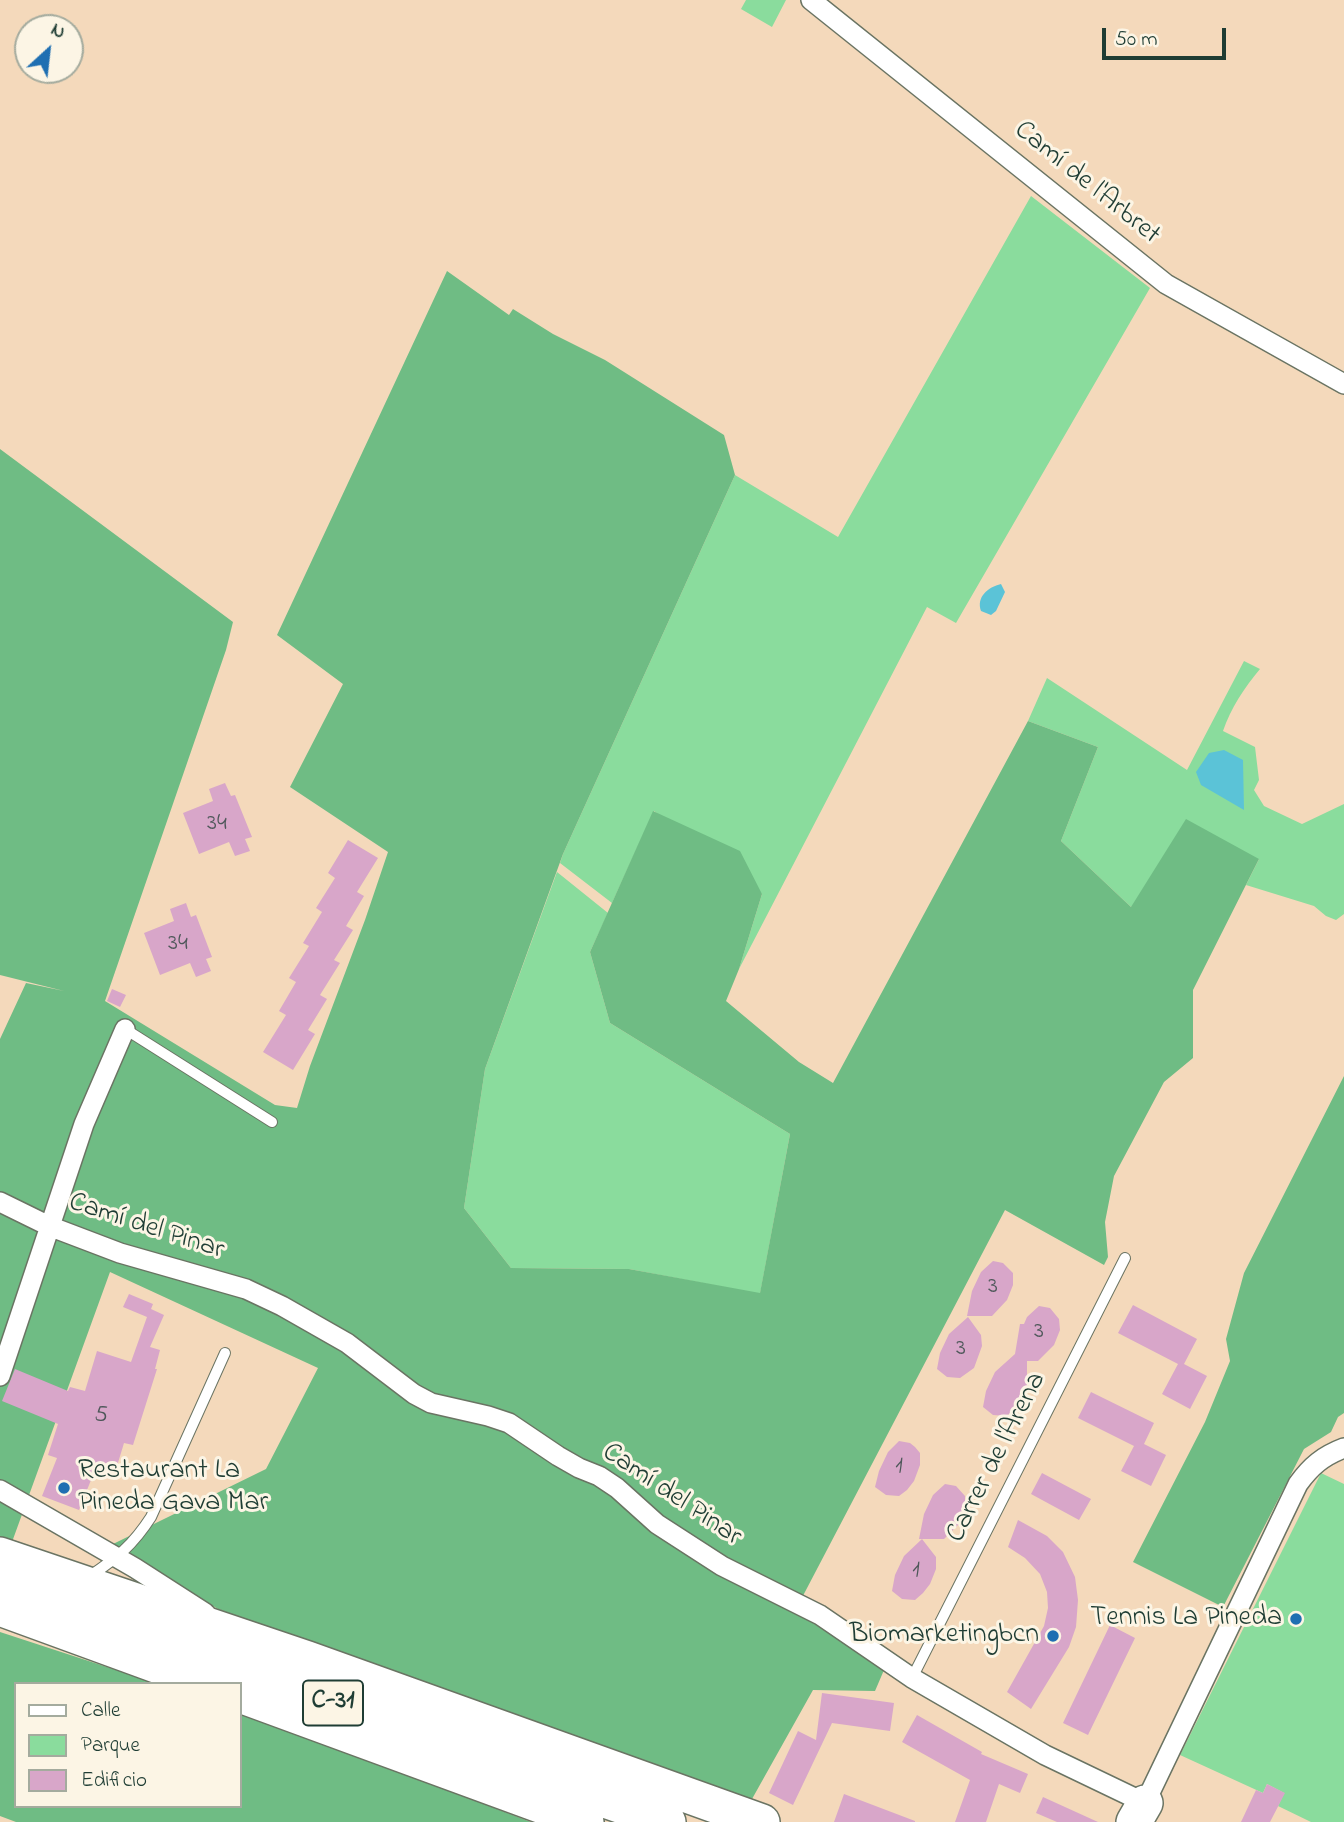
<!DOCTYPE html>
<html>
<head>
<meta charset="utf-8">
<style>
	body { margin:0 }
	#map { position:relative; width:1344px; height:1822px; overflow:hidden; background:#f4d9bb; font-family:"Indie Flower",sans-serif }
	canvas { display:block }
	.legend { position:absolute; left:14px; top:1682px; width:228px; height:126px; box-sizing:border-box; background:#fcf5e5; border:2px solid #a4ab9e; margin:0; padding:9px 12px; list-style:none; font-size:21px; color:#1f3d34 }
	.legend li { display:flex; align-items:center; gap:14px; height:35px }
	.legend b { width:35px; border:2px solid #a4ab9e }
	.north { position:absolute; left:14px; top:14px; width:70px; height:70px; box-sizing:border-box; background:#fcf5e5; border:2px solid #a4ab9e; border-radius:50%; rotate:27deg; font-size:19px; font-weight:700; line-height:28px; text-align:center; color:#1f3d34 }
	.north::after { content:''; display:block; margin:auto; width:24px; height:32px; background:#1f6fb2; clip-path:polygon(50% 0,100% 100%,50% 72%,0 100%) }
	.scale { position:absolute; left:1102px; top:28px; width:124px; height:32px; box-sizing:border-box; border:4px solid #1f3d34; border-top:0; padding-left:9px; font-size:21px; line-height:24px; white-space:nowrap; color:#1f3d34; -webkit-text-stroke:5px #fcf5e5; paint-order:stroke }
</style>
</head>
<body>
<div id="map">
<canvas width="1344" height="1822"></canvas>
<ul class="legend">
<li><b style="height:9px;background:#fff"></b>Calle</li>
<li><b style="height:19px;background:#8adc9d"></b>Parque</li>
<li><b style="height:19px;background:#d8a6c9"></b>Edificio</li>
</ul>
<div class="north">N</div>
<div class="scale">50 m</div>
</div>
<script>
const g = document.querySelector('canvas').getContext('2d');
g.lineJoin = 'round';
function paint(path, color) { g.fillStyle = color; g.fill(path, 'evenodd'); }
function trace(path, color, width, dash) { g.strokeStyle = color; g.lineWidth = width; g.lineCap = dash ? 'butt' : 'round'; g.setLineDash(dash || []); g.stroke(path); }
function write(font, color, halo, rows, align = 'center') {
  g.font = font + ' "Indie Flower",sans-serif'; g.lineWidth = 6; g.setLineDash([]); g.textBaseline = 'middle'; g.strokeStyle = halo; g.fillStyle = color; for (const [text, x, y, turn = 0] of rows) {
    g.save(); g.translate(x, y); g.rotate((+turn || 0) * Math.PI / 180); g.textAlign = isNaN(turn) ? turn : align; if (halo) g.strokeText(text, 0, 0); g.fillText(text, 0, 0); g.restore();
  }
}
paint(new Path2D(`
	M 746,0 L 786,0 L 772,27 L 741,9 Z
	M 1031,196 L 1150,288 L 956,623 L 927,607 L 739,969 L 762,894 L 654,811 L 612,903 L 560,863 L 563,854 L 735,475 L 838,537 Z
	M 1244,661 L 1260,669 C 1244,688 1231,708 1223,731 L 1255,747 L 1259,780 L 1254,790 L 1264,806 L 1302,824 L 1344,804 L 1344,914 L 1336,920 L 1326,916 L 1314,906 L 1246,885 L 1259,859 L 1131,907 L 1061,841 L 1098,747 L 1028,721 L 1047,678 L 1187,770 Z
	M 557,872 L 608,913 L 590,952 L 610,1023 L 790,1134 L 760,1294 L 629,1269 L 511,1268 L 464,1208 L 485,1069 Z
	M 1321,1473 L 1344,1484 L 1344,1822 L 1311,1822 L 1278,1806 L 1284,1793 L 1267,1784 L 1263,1793 L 1180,1755 Z`), '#8adc9d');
paint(new Path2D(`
	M 447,271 L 509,315 L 513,309 L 553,334 L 605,360 L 724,435 L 735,475 L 563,854 L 485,1069 L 464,1208 L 511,1268 L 629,1269 L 760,1293 L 790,1134 L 610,1023 L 590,952 L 653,811 L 740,851 L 762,894 L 739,969 L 726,1001 L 799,1062 L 833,1083 L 1028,721 L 1098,747 L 1061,841 L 1131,907 L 1186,819 L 1259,859 L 1193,990 L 1193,1058 L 1164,1082 L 1114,1176 L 1105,1222 L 1108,1257 L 1104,1265 L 1005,1210 L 795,1611 L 884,1670 L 875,1691 L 813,1690 L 752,1799 L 218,1609 L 111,1545 L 266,1469 L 318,1368 L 110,1272 L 12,1542 L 0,1538 L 0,1039 L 26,983 L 64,991 L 0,975 L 0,449 L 233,622 L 226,650 L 105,1001 L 275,1105 L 297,1108 L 310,1066 L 365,920 L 388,852 L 290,787 L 343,684 L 277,635 Z
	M 1344,1076 L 1344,1413 L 1338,1417 L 1331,1432 L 1304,1449 L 1223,1607 L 1133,1562 L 1205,1422 L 1230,1361 L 1226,1339 L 1244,1273 Z
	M 0,1632 L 159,1684 L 16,1684 L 16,1806 L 240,1806 L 240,1711 L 531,1822 L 16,1822 L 0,1816 Z`), '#6fbc84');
paint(new Path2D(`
	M 1001,584 L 1005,592 L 996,611 L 991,615 L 981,611 C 976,597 988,587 1001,584 Z
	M 1224,750 L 1243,760 L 1244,810 L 1201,785 L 1196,772 L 1209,753 Z`), '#5bc3d7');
paint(new Path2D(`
	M 225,783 L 231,796 L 235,795 L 252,837 L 245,839 L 250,851 L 235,856 L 229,842 L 199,854 L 183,813 L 213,801 L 209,789 Z
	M 348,840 L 378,858 L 357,892 L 364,896 L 346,926 L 353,930 L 334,960 L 340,963 L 320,995 L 327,999 L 308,1030 L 315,1034 L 293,1070 L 263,1052 L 286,1015 L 279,1011 L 296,982 L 289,978 L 309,946 L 303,943 L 322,912 L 316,908 L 335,878 L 328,873 Z
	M 186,903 L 191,917 L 196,915 L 212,957 L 206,959 L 211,971 L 196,977 L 190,963 L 160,975 L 144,933 L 174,921 L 170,909 Z
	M 112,989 L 126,995 L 120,1007 L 107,1001 Z
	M 993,1261 L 1003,1263 L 1013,1273 L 1013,1285 L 1007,1300 L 992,1316 L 967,1316 L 972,1291 L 981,1272 Z
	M 129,1294 L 153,1304 L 151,1309 L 164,1315 L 150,1347 L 160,1350 L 155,1369 L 157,1369 L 133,1445 L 124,1443 L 114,1476 L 95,1470 L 79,1510 L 42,1496 L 57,1458 L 48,1455 L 58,1424 L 2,1401 L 15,1369 L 68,1391 L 70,1387 L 85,1391 L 97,1351 L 131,1362 L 147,1317 L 123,1307 Z
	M 1133,1305 L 1197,1339 L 1184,1364 L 1207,1376 L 1190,1409 L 1162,1394 L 1178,1364 L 1118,1333 Z
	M 1039,1306 L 1050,1308 L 1059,1319 L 1060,1330 L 1054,1345 L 1038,1361 L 1027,1361 L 1027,1385 L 1021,1401 L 1015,1410 L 1006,1416 L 993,1415 L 983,1407 L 986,1391 L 995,1372 L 1015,1354 L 1020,1324 L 1024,1324 L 1027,1317 Z
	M 968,1317 L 981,1335 L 982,1346 L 974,1368 L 960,1378 L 947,1377 L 937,1369 L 940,1353 L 949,1334 Z
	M 1091,1392 L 1154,1423 L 1144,1444 L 1166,1455 L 1151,1486 L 1121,1471 L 1134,1446 L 1078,1418 Z
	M 899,1441 L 910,1443 L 915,1447 L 920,1453 L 920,1465 L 914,1481 L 907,1490 L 899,1496 L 886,1495 L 875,1487 L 879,1471 L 888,1452 Z
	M 1042,1473 L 1091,1499 L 1079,1520 L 1031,1494 Z
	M 945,1484 L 956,1486 L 965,1496 L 965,1508 L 959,1524 L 944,1539 L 919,1539 L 924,1514 L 933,1495 Z
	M 1018,1520 L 1047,1536 L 1063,1552 L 1075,1577 L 1078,1600 L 1076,1627 L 1069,1647 L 1031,1709 L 1007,1692 L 1044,1626 L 1048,1608 L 1047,1592 L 1040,1574 L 1025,1558 L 1008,1547 Z
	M 922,1539 L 936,1557 L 936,1569 L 930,1584 L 923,1593 L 915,1600 L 902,1599 L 892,1591 L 895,1575 L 904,1556 Z
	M 1110,1625 L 1135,1638 L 1088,1735 L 1063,1723 Z
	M 822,1693 L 894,1703 L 890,1731 L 832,1723 L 793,1805 L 769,1793 L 798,1731 L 816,1740 Z
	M 917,1715 L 982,1752 L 981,1754 L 1028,1774 L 1020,1793 L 999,1784 L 986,1822 L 955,1822 L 970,1780 L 902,1742 Z
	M 1267,1784 L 1285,1793 L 1270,1822 L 1241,1822 L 1256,1790 L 1263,1793 Z
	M 844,1794 L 915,1821 L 915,1822 L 834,1822 Z
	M 1043,1797 L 1098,1822 L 1057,1822 L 1036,1813 Z`), '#d8a6c9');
const lane = new Path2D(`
	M 125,1029 L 272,1122
	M 90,1576 C 117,1558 133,1545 151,1517 L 225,1353
	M 912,1678 L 1125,1258`);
const street = new Path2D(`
	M 811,0 L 1166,284 L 1344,384
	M 0,1202 L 49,1226 L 120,1253 L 246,1289 L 282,1306 L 347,1343 L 414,1394 L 431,1403 L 488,1416 L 509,1423 L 558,1456 L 579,1468 L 599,1476 L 617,1488 L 657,1524 L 722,1566 L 820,1615 L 912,1678 L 1045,1755 L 1145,1803 L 1298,1484 C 1311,1466 1323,1456 1344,1448
	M 0,1376 L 84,1124 L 125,1029
	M 0,1490 L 135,1568 L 205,1613`);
const highway = new Path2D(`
	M 0,1555 L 308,1659 L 762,1822
	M 0,1579 L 401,1729 L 668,1822
	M 0,1608 L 208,1684
	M 240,1695 L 586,1822
	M 1134,1822 L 1145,1803`);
trace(lane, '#6a7463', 12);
trace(street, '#6a7463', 22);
trace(highway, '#6a7463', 38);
trace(lane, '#fff', 10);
trace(street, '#fff', 19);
trace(highway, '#fff', 35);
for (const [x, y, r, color] of [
	[64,1488,7,"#1f6fb2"],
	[1296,1619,7,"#1f6fb2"],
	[1053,1636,7,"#1f6fb2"]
]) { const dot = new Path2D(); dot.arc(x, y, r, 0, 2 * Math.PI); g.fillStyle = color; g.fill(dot); trace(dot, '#fcf5e5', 2.5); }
write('24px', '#4d5759', null, [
	["34",217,825],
	["34",178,945],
	["3",993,1288],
	["3",1039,1333],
	["3",961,1350],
	["5",101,1417],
	["1",899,1468],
	["1",916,1572]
]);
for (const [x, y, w] of [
	[333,1703,60]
]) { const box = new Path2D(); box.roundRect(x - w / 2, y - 22.5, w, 45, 5); g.fillStyle = '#fcf5e5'; g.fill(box); trace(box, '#1f3d34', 2); }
write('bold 26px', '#1f3d34', null, [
	["C-31",333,1703]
]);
write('28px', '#1f3d34', '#fcf5e5', [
	["Camí de l'Arbret",1086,184,39],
	["Camí del Pinar",146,1228,18],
	["Carrer de l'Arena",998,1458,-63],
	["Camí del Pinar",671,1496,34]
]);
write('28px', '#1f3d34', '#fcf5e5', [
	["Restaurant La",78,1472,"left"],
	["Pineda Gava Mar",78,1504,"left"],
	["Tennis La Pineda",1282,1619],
	["Biomarketingbcn",1039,1636]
], 'right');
</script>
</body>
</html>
